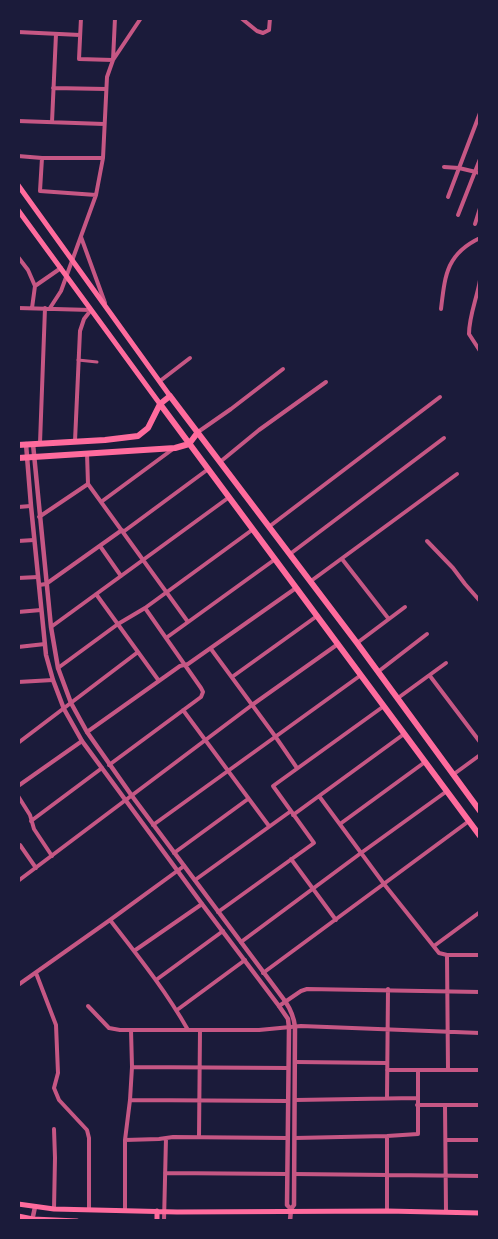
<!DOCTYPE html>
<html>
<head>
<meta charset="utf-8">
<style>
	body { margin:0 }
	#map { position:relative; width:498px; height:1239px; overflow:hidden; background:#1b1b3a; font-family:"Fira Sans Condensed",sans-serif }
	canvas { display:block }
	.frame { position:absolute; inset:0; border:20px solid #1b1b3a; pointer-events:none }
</style>
</head>
<body>
<div id="map">
<canvas width="498" height="1239"></canvas>
<div class="frame"></div>
</div>
<script>
const g = document.querySelector('canvas').getContext('2d');
g.lineJoin = 'round';
function trace(path, color, width, dash) { g.strokeStyle = color; g.lineWidth = width; g.lineCap = dash ? 'butt' : 'round'; g.setLineDash(dash || []); g.stroke(path); }
trace(new Path2D(`
	M 78,360 L 97,362`), '#c65784', 3);
trace(new Path2D(`
	M 81,18 L 79,59 L 113,60 L 115,18
	M 241,18 L 257,31 L 263,33 L 269,30 L 270,18
	M 18,32 L 80,35
	M 53,88 L 106,89
	M 18,121 L 104,124
	M 52,122 L 56,34
	M 18,156 L 42,158 L 103,158
	M 42,158 L 40,191 L 96,195
	M 444,167 L 459,168 L 480,173
	M 448,197 L 480,113
	M 458,215 L 480,159
	M 475,224 L 480,208
	M 81,237 L 105,303
	M 18,257 L 28,270 L 35,286 L 32,308
	M 480,280 C 477,298 469,316 469,334 L 480,351
	M 35,286 L 61,268
	M 18,308 L 91,310
	M 50,308 L 61,291 L 96,195 L 103,158 L 107,77 L 113,60 L 141,18
	M 441,309 C 445,276 446,254 480,238
	M 160,381 L 190,358
	M 198,432 L 231,409 L 283,369
	M 75,441 L 80,331 L 84,319 L 91,310
	M 40,443 L 45,308
	M 87,453 L 88,484
	M 220,462 L 259,430 L 326,382
	M 88,484 L 188,622
	M 101,502 L 173,449
	M 18,507 L 31,506
	M 39,517 L 88,484
	M 270,526 L 440,397
	M 123,532 L 207,470
	M 18,541 L 34,540
	M 427,541 L 453,568 L 465,584 L 480,601
	M 100,546 L 121,576
	M 290,554 L 444,438
	M 342,559 L 388,618
	M 18,578 L 38,577
	M 311,581 L 457,474
	M 39,585 L 46,584 L 122,530
	M 96,594 L 159,681
	M 18,612 L 41,610
	M 51,627 L 228,498
	M 166,638 L 274,560
	M 357,643 L 405,607
	M 18,647 L 45,644
	M 211,649 L 275,736 L 297,768
	M 58,668 L 118,624 L 145,608 L 252,530
	M 379,671 L 427,634
	M 430,676 L 480,742
	M 232,677 L 317,616
	M 18,682 L 53,680
	M 398,698 L 446,663
	M 183,710 L 269,826
	M 87,732 L 180,666 L 188,664 L 296,588
	M 18,743 L 138,652
	M 109,765 L 201,697 L 203,692 L 201,688 L 145,608
	M 454,774 L 480,755
	M 18,786 L 82,741
	M 18,796 L 30,815 L 34,829 L 52,856
	M 319,796 L 384,884 L 439,953 L 447,955 L 480,955
	M 293,815 L 404,734
	M 31,821 L 102,768
	M 340,824 L 425,762
	M 153,825 L 361,675
	M 20,845 L 36,868
	M 174,853 L 248,799
	M 291,859 L 336,920
	M 195,880 L 291,811
	M 18,881 L 252,705 L 338,644
	M 218,912 L 314,843 L 273,786 L 384,706
	M 110,920 C 138,956 166,991 188,1030
	M 241,942 L 361,853 L 447,791
	M 434,946 L 480,912
	M 134,951 L 202,904
	M 447,955 L 448,1070
	M 36,973 L 56,1025 L 58,1073 L 54,1088 L 59,1100 L 87,1130 L 89,1138 L 89,1210
	M 263,973 L 469,821
	M 156,980 L 223,931
	M 18,985 L 110,920 L 184,866
	M 88,1006 L 109,1028 L 120,1030 L 259,1030 L 301,1026 L 480,1033
	M 279,1006 L 301,991 L 307,989 L 480,992
	M 177,1010 L 245,960
	M 295,1062 L 387,1063
	M 132,1067 L 288,1068
	M 387,1070 L 480,1070
	M 387,1098 L 388,989
	M 130,1100 L 288,1101
	M 295,1100 L 417,1098
	M 417,1105 L 480,1105
	M 445,1105 L 446,1212
	M 54,1129 L 55,1158 L 54,1209
	M 199,1137 L 200,1030
	M 295,1138 L 387,1136 L 418,1134 L 418,1070
	M 125,1140 L 159,1139 L 173,1137 L 287,1138
	M 446,1140 L 480,1140
	M 165,1173 L 287,1174
	M 294,1174 L 480,1176
	M 125,1211 L 125,1140 L 130,1100 L 132,1067 L 131,1030
	M 387,1211 L 387,1136
	M 164,1221 L 166,1138`), '#c65784', 4);
trace(new Path2D(`
	M 26,444 L 31,506 L 46,655 L 53,680 L 64,709 L 82,741 L 202,904 L 279,1006 L 288,1019 L 289,1028 L 287,1205 L 291,1209
	M 33,444 L 51,627 L 58,668 L 71,703 L 87,732 L 132,796 L 285,1001 C 291,1010 294,1017 295,1027 L 294,1205 L 291,1209 L 290,1221
	M 32,1221 L 35,1207`), '#c65784', 4.5);
trace(new Path2D(`
	M 18,185 L 170,396
	M 18,210 L 160,404
	M 18,1204 L 54,1209 L 177,1212 L 387,1211 L 480,1213
	M 18,1216 L 33,1219 L 77,1221
	M 157,1221 L 157,1211`), '#ff6b9d', 5);
trace(new Path2D(`
	M 160,404 L 480,836
	M 18,445 L 105,440 L 138,436 L 148,428 L 160,404 L 170,396 L 357,643 L 480,811
	M 18,458 L 175,448 L 189,444 L 198,432`), '#ff6b9d', 6);
</script>
</body>
</html>
